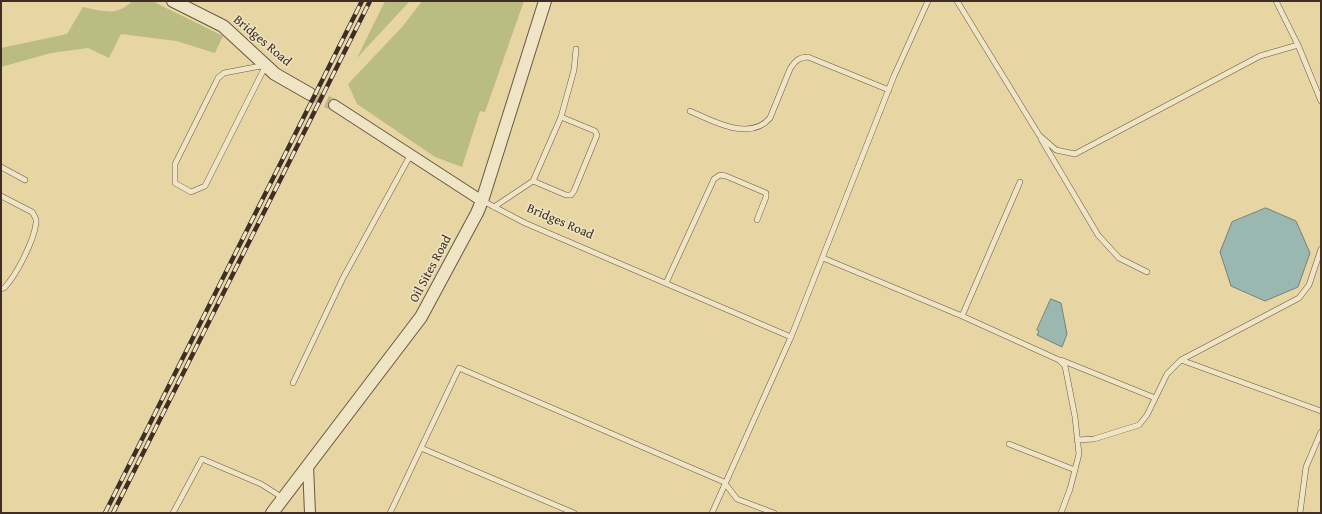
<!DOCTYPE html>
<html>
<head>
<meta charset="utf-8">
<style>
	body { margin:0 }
	#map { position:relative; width:1322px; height:514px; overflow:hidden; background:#e7d6a3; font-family:"Gentium Book Plus",serif }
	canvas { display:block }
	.frame { position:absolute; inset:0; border:2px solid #3f2d26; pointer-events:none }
</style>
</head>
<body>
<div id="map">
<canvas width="1322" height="514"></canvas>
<div class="frame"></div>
</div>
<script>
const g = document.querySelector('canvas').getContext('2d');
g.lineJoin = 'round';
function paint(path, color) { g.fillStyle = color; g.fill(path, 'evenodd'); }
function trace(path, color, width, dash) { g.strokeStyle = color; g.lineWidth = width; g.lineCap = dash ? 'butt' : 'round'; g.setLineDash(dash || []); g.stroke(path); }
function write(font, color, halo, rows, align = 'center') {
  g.font = font + ' "Gentium Book Plus",serif'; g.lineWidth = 3; g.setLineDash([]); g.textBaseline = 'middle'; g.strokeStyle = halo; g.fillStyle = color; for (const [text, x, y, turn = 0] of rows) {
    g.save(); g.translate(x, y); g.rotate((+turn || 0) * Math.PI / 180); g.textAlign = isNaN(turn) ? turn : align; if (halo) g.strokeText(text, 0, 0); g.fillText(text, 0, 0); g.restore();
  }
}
paint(new Path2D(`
	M 132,1 L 154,2 L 223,36 L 215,53 L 176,41 L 121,34 L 109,58 L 88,48 L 51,53 L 1,67 L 1,48 L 67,34 L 83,7 C 102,11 117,17 132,1 Z
	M 385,1 L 410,1 L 357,58 Z
	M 422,1 L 524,1 L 485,112 L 480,111 L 462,167 L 435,157 L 357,104 L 348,84 L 403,26 Z`), '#bbbc81');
const water = new Path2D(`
	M 1266,208 L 1296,221 L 1310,253 L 1298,287 L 1265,301 L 1231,286 L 1220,252 L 1232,222 Z
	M 1051,299 L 1061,303 L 1067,334 L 1062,347 L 1037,335 L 1039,331 L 1037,330 Z`);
paint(water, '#9ab7b0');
trace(water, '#768079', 1);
trace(new Path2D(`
	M 310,94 L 334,105`), '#c5b48a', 12, [12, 6]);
const service = new Path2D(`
	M 957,1 L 1039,135 L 1056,150 L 1075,154 L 1260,56 L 1298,45
	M 1276,1 L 1298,45 L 1321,101
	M 266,65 L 205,186 L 191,192 L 175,183 L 175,164 L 218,78 L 224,73 Z
	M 690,111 C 712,121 750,142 770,118 L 790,69 C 795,61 799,57 808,57 L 889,90
	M 1041,139 L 1098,235 L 1119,258 L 1147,272
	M 1,167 L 25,180
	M 533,181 L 566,195 L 571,195 L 574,191 L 597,135 L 595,131 L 561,117
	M 1,196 L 32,212 C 34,215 37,219 36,223 C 34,241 16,276 4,288 L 1,289
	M 483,201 L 525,223 L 791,337
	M 494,207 L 533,181 L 561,117 L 574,70 L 576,49
	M 823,258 L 962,316 L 1020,182
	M 666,283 L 714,179 L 720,175 L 726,176 L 766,193 L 766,197 L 757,220
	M 962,316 L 1059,360 L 1065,366 L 1075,417 L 1079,454 L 1070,489 L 1061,513
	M 1061,360 L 1155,398
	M 1181,360 L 1321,411
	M 293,383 L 343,278 L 411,154
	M 1077,440 L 1094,439 L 1139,425 L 1147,415 L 1167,374 L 1181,360 L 1299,298 L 1309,285 L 1321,249
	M 1009,444 L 1075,470
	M 421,448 L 574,513
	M 173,513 L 202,459 L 261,484 L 283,498
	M 390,513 L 459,368 L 724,482 L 737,499 L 774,513
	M 712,513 L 791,337 L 894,76 L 928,1
	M 1300,513 L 1306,467 L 1321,432`);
const minor = new Path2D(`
	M 334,105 L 482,201
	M 308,465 L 310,513`);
const tertiary = new Path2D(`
	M 173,1 L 223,26 L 275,74 L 310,94
	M 272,513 L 421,317 L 477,213 L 482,201 L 545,1`);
trace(service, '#695745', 6);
trace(minor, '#695745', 12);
trace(tertiary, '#695745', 14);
trace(service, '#efe4c3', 5);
trace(minor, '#efe4c3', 10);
trace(tertiary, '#efe4c3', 12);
const rail = new Path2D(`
	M 105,513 L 362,1
	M 113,513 L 370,1`);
trace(rail, '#3f2d26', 4.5);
trace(rail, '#efe4c3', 3, [9]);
write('13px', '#3f2d26', '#efe4c3', [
	["Bridges Road",262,41,40],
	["Bridges Road",560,222,23],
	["Oil Sites Road",431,269,-62]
]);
</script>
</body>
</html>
